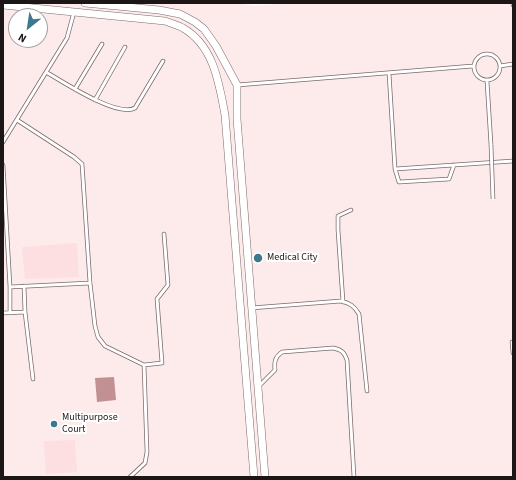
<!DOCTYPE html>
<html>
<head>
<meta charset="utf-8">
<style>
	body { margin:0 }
	#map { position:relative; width:516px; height:480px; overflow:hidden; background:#fdf9f9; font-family:"Source Sans 3",sans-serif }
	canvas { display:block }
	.frame { position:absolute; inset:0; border:4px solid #1d1617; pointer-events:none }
	.north { position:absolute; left:8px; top:8px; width:40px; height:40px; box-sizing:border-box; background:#fff; border:1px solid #a5a2a2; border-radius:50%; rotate:210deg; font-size:11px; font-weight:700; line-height:16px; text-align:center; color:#1d1617 }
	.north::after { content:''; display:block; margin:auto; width:14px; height:18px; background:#3c798f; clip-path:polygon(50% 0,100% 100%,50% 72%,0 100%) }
</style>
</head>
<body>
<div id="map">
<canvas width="516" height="480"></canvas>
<div class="frame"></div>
<div class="north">N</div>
</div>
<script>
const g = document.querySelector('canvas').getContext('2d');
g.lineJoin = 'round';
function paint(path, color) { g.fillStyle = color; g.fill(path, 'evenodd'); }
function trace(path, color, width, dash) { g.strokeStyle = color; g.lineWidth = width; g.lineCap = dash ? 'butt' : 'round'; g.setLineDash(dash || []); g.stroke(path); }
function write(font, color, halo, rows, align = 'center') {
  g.font = font + ' "Source Sans 3",sans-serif'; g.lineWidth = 4; g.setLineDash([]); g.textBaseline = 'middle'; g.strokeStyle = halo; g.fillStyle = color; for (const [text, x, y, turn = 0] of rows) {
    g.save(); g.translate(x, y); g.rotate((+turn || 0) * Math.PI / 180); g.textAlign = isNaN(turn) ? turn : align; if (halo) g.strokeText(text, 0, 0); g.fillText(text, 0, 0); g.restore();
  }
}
paint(new Path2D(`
	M 3,3 L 238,3 L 254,6 L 289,3 L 513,3 L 513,477 L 3,477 ZM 16,16 L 40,16 L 40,40 L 16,40 Z`), '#fdebec');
paint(new Path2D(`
	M 77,243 L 79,277 L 25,279 L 22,247 Z
	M 75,440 L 77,472 L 46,474 L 44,441 Z`), '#fddfe1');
paint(new Path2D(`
	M 114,377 L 116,400 L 97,402 L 95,378 Z`), '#c19093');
const service = new Path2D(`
	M 513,3 L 513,5
	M474 67a13 13 0 1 1 26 0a13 13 0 1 1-26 0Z
	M 500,66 L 513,64
	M 46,72 C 63,82 118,118 135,108 L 163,61
	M 389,73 L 395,169 L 513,161
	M 487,81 L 491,145
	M 237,85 L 473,66
	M 75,89 L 102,44
	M 95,100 L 125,47
	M 17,120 L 74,157 L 82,164 L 90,283 L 95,326 L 98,337 L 105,346 L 144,365 L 147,452 L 145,463 L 130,477
	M 3,142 L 67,38 L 74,12
	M 3,165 L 10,287 L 10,313
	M 395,169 L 399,182 L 449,179 L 454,165
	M 24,286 L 25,312 L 33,379
	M 10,287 L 90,283
	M 343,302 L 338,230 L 338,216 L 351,210
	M 251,308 L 341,301 C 350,303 354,306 359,314 L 367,391
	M 3,313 L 25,312
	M 513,342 L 512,342 L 513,353
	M 144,365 L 162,363 L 157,299 L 168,285 L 164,234
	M 260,385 L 275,370 C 274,362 275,357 282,352 L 333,348 C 342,350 344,352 347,360 L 354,477`);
const tertiary = new Path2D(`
	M 85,3 L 159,10 L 180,14 L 195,22 L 204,29 L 216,46 L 237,85 L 237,119 L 265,477
	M 3,5 L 165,21 C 171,23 177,25 183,28 C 214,46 219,83 225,115 L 254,477`);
trace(service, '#7b6a6b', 4.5);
trace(tertiary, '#7b6a6b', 8);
trace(service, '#fff', 3);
trace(tertiary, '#fff', 7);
const serviceBridge = new Path2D(`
	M 491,145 L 493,199`);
trace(serviceBridge, '#7b6a6b', 4.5, []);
trace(serviceBridge, '#fff', 3);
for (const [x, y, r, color] of [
	[258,258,5,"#3c798f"],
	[54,424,4,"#3c798f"]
]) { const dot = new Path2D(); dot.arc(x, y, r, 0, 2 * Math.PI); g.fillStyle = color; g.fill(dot); trace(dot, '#fff', 1.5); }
write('10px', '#1d1617', '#fff', [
	["Medical City",267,258],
	["Multipurpose",62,418],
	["Court",62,430]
], 'left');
</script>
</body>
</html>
